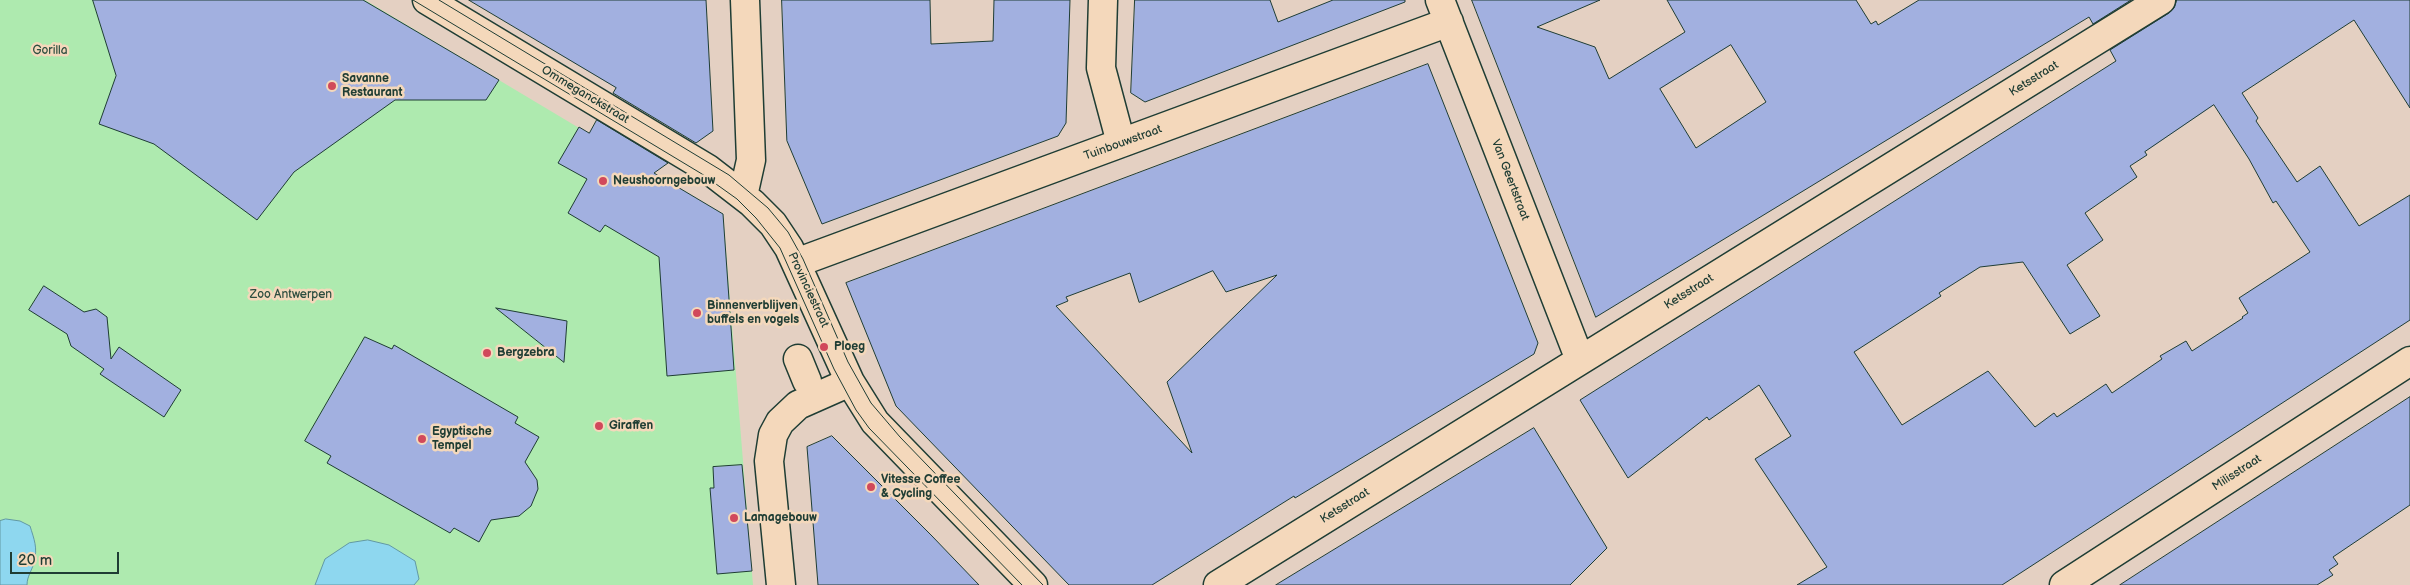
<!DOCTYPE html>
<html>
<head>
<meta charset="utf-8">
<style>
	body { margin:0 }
	#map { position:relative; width:2410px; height:585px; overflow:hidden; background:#e4d0c2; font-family:"Balsamiq Sans",sans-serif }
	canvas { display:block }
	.scale { position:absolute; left:10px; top:552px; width:109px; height:22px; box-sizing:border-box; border:2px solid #1f3d34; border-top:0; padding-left:6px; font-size:15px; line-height:18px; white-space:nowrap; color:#1f3d34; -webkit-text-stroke:4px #f4d8bb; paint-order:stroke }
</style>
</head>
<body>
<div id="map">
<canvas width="2410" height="585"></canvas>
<div class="scale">20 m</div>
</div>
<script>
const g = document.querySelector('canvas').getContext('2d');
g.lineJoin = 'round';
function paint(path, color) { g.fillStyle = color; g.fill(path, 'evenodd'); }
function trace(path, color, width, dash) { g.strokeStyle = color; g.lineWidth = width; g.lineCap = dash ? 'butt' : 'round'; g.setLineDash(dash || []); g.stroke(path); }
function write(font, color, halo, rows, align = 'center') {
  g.font = font + ' "Balsamiq Sans",sans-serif'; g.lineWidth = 5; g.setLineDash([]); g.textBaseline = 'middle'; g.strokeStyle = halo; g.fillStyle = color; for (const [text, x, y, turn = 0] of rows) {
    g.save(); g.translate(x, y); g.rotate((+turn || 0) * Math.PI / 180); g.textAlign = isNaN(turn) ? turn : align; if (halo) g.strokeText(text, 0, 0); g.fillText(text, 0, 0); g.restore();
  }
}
paint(new Path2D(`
	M 0,0 L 365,0 L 723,214 L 753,585 L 0,585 Z`), '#aeeaaf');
const water = new Path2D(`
	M 6,519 L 20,521 L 30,526 C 34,539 38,548 34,562 C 32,571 27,576 27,585 L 0,585 L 0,521 Z
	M 368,540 L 389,545 L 415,561 L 419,579 L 414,585 L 315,585 L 325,559 L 349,543 Z`);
paint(water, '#8ed7ef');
trace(water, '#6299a4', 1);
const building = new Path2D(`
	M 93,0 L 363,0 L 499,80 L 486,100 L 395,100 L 294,172 L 257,220 L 154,144 L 99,124 L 116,76 Z
	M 469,0 L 706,0 L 713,131 L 696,143 L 613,93 L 616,88 Z
	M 782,0 L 930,0 L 931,44 L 993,41 L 994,0 L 1070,0 L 1066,123 L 1058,136 L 822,224 L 787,141 Z
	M 1135,0 L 1270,0 L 1278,22 L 1333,0 L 1405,0 L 1405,2 L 1145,102 L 1131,93 Z
	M 1472,0 L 1600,0 L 1537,27 L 1595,47 L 1609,79 L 1685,32 L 1667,0 L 1856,0 L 1871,24 L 1876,21 L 1878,25 L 1919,0 L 2131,0 L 2093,24 L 2089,17 L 1596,317 ZM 1731,45 L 1766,102 L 1696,148 L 1660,89 Z
	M 2177,0 L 2410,0 L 2410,108 L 2354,20 L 2242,93 L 2258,118 L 2256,121 L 2297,182 L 2320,166 L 2359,226 L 2410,195 L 2410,320 L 2002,585 L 1797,585 L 1827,567 L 1755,459 L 1791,436 L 1759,385 L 1709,420 L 1707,417 L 1628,478 L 1580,400 L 2116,61 L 2110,50 L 2169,13 L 2174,8 ZM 2214,105 L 2249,159 L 2273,203 L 2276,201 L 2310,252 L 2239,298 L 2248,313 L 2242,317 L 2243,318 L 2192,351 L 2186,341 L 2160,356 L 2162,359 L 2112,393 L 2106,384 L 2057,417 L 2054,413 L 2035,427 L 1988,371 L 1902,425 L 1854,352 L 1941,296 L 1939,293 L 1980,267 L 2023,262 L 2070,334 L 2100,316 L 2067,265 L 2103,240 L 2085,213 L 2137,177 L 2130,166 L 2147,155 L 2145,152 Z
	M 1428,64 L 1538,343 L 1534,354 L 1295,498 L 1294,496 L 1152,585 L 1069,585 L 896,406 L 846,283 ZM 1213,271 L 1226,292 L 1277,275 L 1167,382 L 1192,453 L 1056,306 L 1068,301 L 1066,297 L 1130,273 L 1139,302 Z
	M 597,120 L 668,163 L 654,173 L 723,214 L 734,370 L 667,376 L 659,257 L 605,225 L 600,232 L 568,213 L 587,179 L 558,163 L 579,127 L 589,133 Z
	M 44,286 L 84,312 L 96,309 L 107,317 L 111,359 L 119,347 L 181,390 L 164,417 L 100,374 L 104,369 L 71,346 L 67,334 L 29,310 Z
	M 496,308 L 567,321 L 564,362 Z
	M 365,337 L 392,349 L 394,345 L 518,417 L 515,423 L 539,437 L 525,462 L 537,480 L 538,489 L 531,506 L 519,516 L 491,520 L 479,542 L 454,528 L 450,533 L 327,463 L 331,456 L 305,441 Z
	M 2410,397 L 2410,505 L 2333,557 L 2338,564 L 2329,570 L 2333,575 L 2317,585 L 2120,585 Z
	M 1534,428 L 1607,548 L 1570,585 L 1276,585 Z
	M 832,436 L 932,536 L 979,585 L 818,585 L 807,447 Z
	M 742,465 L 752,571 L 717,574 L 710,488 L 714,488 L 713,467 Z`);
paint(building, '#a2b0e0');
trace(building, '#1f3d34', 1);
const street = new Path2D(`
	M 427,0 L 708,169 L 752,203 L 773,224 L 789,248 L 850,382 L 875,422 L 1033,585
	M 1103,0 L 1101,68 L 1121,143
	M 1440,0 L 1580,360
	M 740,193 L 745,187 L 751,160 L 745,0
	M 796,263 L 1449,22
	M 798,359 L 807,381
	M 781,585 L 769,461 L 773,435 L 780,422 L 798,405 L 850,382
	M 1218,585 L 2161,0
	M 2064,585 L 2410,361`);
trace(street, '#1f3d34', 31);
trace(street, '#f4d8bb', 28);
trace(new Path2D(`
	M 413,0 L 702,174 L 737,199 L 756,218 L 780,248 L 834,369 L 856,410 L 869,428 L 1022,585
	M 439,0 L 729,175 L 768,208 L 788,232 L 803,259 L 848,362 L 871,403 L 900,437 L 1043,585`), '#1f3d34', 1);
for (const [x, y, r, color] of [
	[332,86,5,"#d1495b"],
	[603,181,5,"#d1495b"],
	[697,313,5,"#d1495b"],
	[824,347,5,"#d1495b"],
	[487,353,5,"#d1495b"],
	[599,426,5,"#d1495b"],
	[422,439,5,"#d1495b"],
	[871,487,5,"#d1495b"],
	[734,518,5,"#d1495b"]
]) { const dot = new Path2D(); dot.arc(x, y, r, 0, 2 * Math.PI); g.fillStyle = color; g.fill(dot); trace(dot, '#f4d8bb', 2); }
write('12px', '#2d4e40', '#f4d8bb', [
	["Gorilla",50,51],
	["Zoo Antwerpen",291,295]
]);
write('bold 12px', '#1f3d34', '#f4d8bb', [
	["Savanne",342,79],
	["Restaurant",342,93],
	["Neushoorngebouw",613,181],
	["Binnenverblijven",707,306],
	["buffels en vogels",707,320],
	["Ploeg",834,347],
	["Bergzebra",497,353],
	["Giraffen",609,426],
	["Egyptische",432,432],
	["Tempel",432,446],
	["Vitesse Coffee",881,480],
	["& Cycling",881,494],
	["Lamagebouw",744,518]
], 'left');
write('12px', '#1f3d34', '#f4d8bb', [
	["Ketsstraat",2034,79,-32],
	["Ommeganckstraat",585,95,31],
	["Tuinbouwstraat",1123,143,-20],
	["Van Geertstraat",1510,180,69],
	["Provinciestraat",808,290,65],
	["Ketsstraat",1689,292,-32],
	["Milisstraat",2237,473,-33],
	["Ketsstraat",1345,506,-32]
]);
</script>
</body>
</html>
